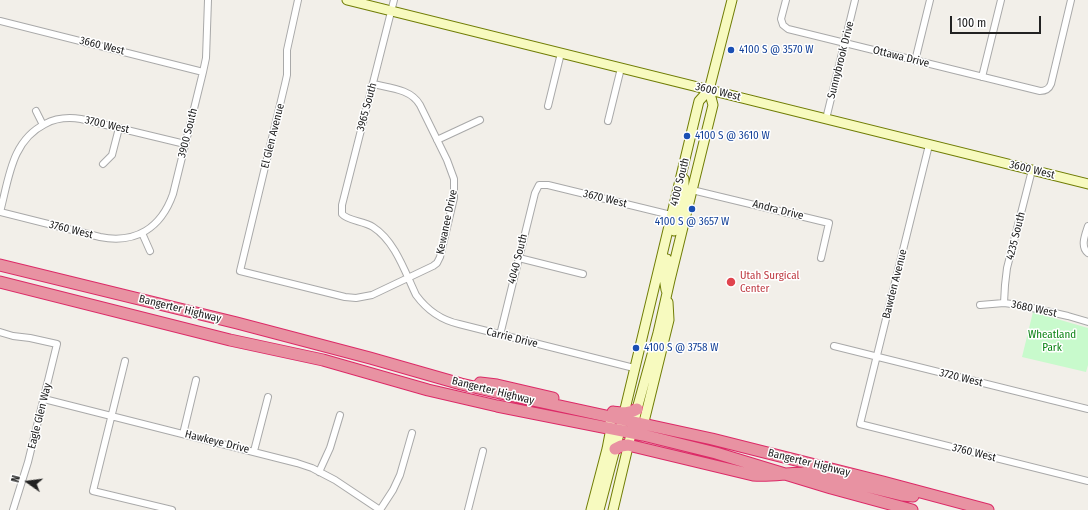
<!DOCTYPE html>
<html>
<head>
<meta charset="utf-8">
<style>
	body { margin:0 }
	#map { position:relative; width:1088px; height:510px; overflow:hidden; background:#f2efe9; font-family:"Fira Sans Condensed",sans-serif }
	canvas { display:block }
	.north { position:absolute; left:8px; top:462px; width:40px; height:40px; -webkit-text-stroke:3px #fff; paint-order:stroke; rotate:284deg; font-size:11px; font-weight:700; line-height:16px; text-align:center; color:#222 }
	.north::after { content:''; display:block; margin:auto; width:14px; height:18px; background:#222; clip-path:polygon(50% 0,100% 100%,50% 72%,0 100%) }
	.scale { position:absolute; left:950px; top:16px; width:91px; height:18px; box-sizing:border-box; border:2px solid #222; border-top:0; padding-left:5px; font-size:12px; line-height:14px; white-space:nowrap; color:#222; -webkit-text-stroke:3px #fff; paint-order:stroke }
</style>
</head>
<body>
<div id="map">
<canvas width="1088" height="510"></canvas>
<div class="north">N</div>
<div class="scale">100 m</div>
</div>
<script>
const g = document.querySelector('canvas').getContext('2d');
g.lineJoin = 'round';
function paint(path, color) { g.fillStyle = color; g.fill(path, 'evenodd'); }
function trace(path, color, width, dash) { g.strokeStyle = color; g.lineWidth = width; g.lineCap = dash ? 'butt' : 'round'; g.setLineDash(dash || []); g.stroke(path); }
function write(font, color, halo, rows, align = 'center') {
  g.font = font + ' "Fira Sans Condensed",sans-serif'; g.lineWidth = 3; g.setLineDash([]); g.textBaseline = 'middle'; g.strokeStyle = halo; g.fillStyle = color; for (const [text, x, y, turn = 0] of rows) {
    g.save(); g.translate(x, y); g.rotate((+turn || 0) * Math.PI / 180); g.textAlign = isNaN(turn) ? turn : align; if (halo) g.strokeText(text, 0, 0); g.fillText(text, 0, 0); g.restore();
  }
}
paint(new Path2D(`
	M 1033,312 L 1088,328 L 1088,365 L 1086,372 L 1022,357 Z`), '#c8facc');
const street = new Path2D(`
	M 298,0 L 287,50 L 287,75 L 285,84 L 240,271 L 345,297 L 356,298 L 372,295 L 433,266 L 437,263 L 440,257 L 454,198 L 454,179 L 447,160 L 420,105 C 411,89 390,88 373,84
	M 394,0 L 342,205 L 342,214 C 348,221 364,221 373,227 C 395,241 405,272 416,295 C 427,310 441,320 459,324 L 634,368
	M 786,0 L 781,19 L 783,25 L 788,29 L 1040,91 C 1046,91 1049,89 1051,84 L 1071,0
	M 0,21 L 203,72
	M 915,61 L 930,0
	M 982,77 L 1001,0
	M 548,106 L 561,53
	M 36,111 L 43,125
	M 826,119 L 855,0
	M 608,121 L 621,68
	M 437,140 L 480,120
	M 929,145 L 860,424 L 1088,481
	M 103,164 L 112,155 L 119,128
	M 692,190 L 829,223 L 821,258
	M 0,212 L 100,237 C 136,244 161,228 173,194 L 203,72 L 206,58 L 208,0
	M 0,212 C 9,179 11,141 45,124 C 56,118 68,117 81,119 L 185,144
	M 1088,226 C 1085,235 1080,247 1088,253
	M 142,233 L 150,251
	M 519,258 L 583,274
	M 1004,303 L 1005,285 L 1007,268 L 1032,170
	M 980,305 L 1004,303 L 1019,305 L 1068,316 L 1088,322
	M 0,332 L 13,336 L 30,338 L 57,344 L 28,462 L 13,510
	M 500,335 L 535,193 L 539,185 L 548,185 L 671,215
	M 834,346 L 1088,409
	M 125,361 L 93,491 L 172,510
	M 44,399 L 297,463 L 312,468 L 335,480 L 380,510
	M 183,434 L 196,380
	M 254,451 L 268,397
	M 319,472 L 330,448 L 340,415
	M 380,510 L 393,490 L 400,475 L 412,433
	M 468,510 L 483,451`);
const secondary = new Path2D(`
	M 347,0 L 1088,184
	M 674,231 L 684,191 L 684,179
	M 666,290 L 664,277 L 667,259
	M 642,430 L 669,320 L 668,302
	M 591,510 L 607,449 L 611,428 L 610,423
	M 599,510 L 620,430 L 699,101 L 709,90 L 732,0
	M 613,510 L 637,409 L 658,333 L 670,280 L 713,105 L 709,90`);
const highway = new Path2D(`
	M 0,265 L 237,323 L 370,358 L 461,384 L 491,391 L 712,439 L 883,482 L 988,510
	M 0,282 L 230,340 L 323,360 L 428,390 L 497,406 L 643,435 L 716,453 L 831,488 L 912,510
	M 480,383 L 497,385 L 553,398
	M 613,412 C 622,413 629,414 637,409
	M 615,449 L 621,446 L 628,445 L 753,475 C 774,477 794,471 815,474 L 902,495 L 913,496`);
trace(street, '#a9a9a9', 8);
trace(secondary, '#707d05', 11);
trace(highway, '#dc2a67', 13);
trace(street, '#fff', 6);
trace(secondary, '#f7fabf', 9);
trace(highway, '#e892a2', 11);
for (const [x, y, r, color] of [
	[731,50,4,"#1a4fb4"],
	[687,136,4,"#1a4fb4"],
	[692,209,4,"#1a4fb4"],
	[731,282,5,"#e0444e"],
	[636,348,4,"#1a4fb4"]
]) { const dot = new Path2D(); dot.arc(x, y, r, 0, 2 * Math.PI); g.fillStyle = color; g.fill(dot); trace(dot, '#fff', 1.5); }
write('11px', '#222', '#fff', [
	["3660 West",102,46,14],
	["Ottawa Drive",901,57,14],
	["Sunnybrook Drive",841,60,-76],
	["3600 West",718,92,14],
	["3965 South",367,107,-75],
	["3700 West",107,125,13],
	["3900 South",188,133,-76],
	["El Glen Avenue",273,136,-76],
	["3600 West",1032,170,14],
	["4100 South",680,182,-76],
	["3670 West",605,199,14],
	["Andra Drive",778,210,14],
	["Kewanee Drive",447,222,-78],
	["3760 West",71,230,14],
	["4235 South",1016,236,-76],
	["4040 South",518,259,-76],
	["Bawden Avenue",895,284,-76],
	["Bangerter Highway",180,309,14],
	["3680 West",1034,309,12],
	["Carrie Drive",512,338,14],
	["3720 West",961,378,14],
	["Bangerter Highway",493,391,14],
	["Eagle Glen Way",40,416,-76],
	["Hawkeye Drive",217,442,14],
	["3760 West",974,453,14],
	["Bangerter Highway",809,463,14]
]);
write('11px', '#164399', '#fff', [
	["4100 S @ 3570 W",739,50],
	["4100 S @ 3610 W",695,136],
	["4100 S @ 3657 W",692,222,"center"],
	["4100 S @ 3758 W",644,348]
], 'left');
write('11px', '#be3a42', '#fff', [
	["Utah Surgical",740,276],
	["Center",740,289]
], 'left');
write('11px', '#0c8416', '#fff', [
	["Wheatland",1052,335],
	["Park",1052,348]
]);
</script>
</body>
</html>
